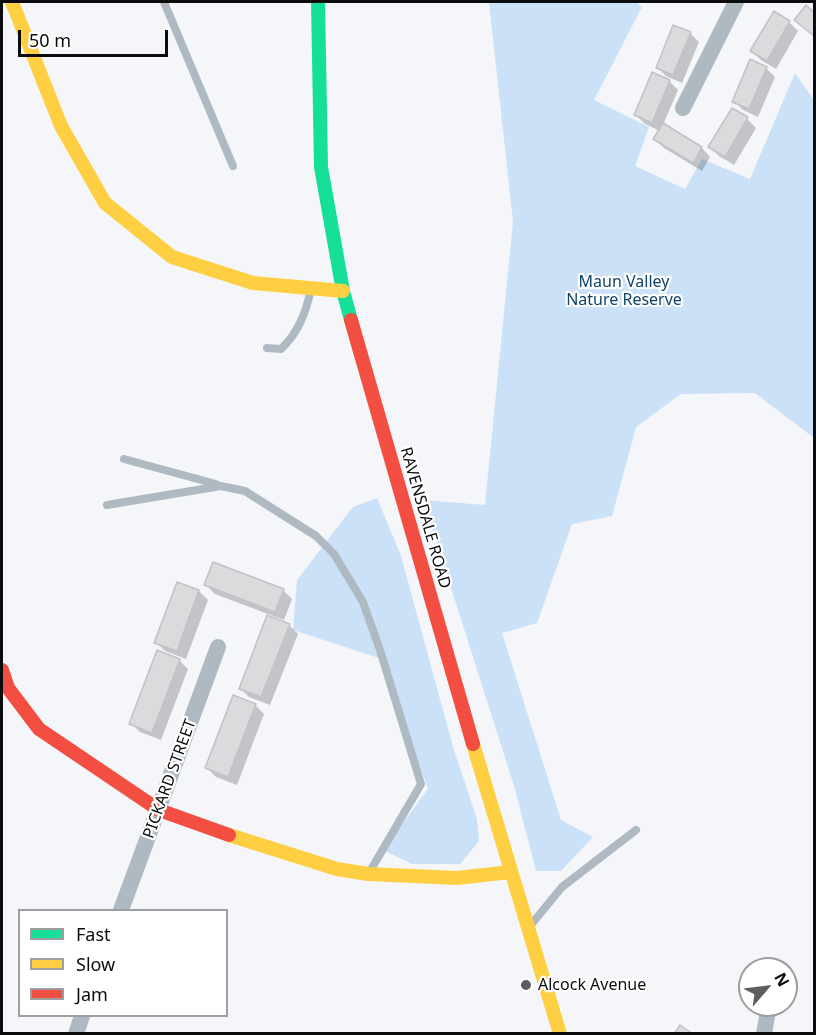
<!DOCTYPE html>
<html>
<head>
<meta charset="utf-8">
<style>
	body { margin:0 }
	#map { position:relative; width:816px; height:1035px; overflow:hidden; background:#f4f6f9; font-family:"Noto Sans",sans-serif }
	canvas { display:block }
	.frame { position:absolute; inset:0; border:3px solid #0b0c0e; pointer-events:none }
	.legend { position:absolute; left:18px; top:909px; width:210px; height:108px; box-sizing:border-box; background:#fff; border:2px solid #9d9e9f; margin:0; padding:8px 10px; list-style:none; font-size:18px; color:#0b0c0e }
	.legend li { display:flex; align-items:center; gap:12px; height:30px }
	.legend b { width:30px; border:2px solid #9d9e9f }
	.north { position:absolute; left:738px; top:957px; width:60px; height:60px; box-sizing:border-box; background:#fff; border:2px solid #9d9e9f; border-radius:50%; rotate:62deg; font-size:16px; font-weight:700; line-height:24px; text-align:center; color:#0b0c0e }
	.north::after { content:''; display:block; margin:auto; width:21px; height:27px; background:#5d5e60; clip-path:polygon(50% 0,100% 100%,50% 72%,0 100%) }
	.scale { position:absolute; left:18px; top:30px; width:150px; height:27px; box-sizing:border-box; border:3px solid #0b0c0e; border-top:0; padding-left:8px; font-size:18px; line-height:21px; white-space:nowrap; color:#0b0c0e; -webkit-text-stroke:4px #fff; paint-order:stroke }
</style>
</head>
<body>
<div id="map">
<canvas width="816" height="1035"></canvas>
<div class="frame"></div>
<ul class="legend">
<li><b style="height:8px;background:#16e098"></b>Fast</li>
<li><b style="height:8px;background:#ffcf43"></b>Slow</li>
<li><b style="height:8px;background:#f24e42"></b>Jam</li>
</ul>
<div class="north">N</div>
<div class="scale">50 m</div>
</div>
<script>
const g = document.querySelector('canvas').getContext('2d');
g.lineJoin = 'round';
function paint(path, color) { g.fillStyle = color; g.fill(path, 'evenodd'); }
function trace(path, color, width, dash) { g.strokeStyle = color; g.lineWidth = width; g.lineCap = dash ? 'butt' : 'round'; g.setLineDash(dash || []); g.stroke(path); }
function write(font, color, halo, rows, align = 'center') {
  g.font = font + ' "Noto Sans",sans-serif'; g.lineWidth = 4.5; g.setLineDash([]); g.textBaseline = 'middle'; g.strokeStyle = halo; g.fillStyle = color; for (const [text, x, y, turn = 0] of rows) {
    g.save(); g.translate(x, y); g.rotate((+turn || 0) * Math.PI / 180); g.textAlign = isNaN(turn) ? turn : align; if (halo) g.strokeText(text, 0, 0); g.fillText(text, 0, 0); g.restore();
  }
}
paint(new Path2D(`
	M 489,2 L 637,2 L 642,7 L 594,100 L 649,127 L 635,166 L 685,189 L 702,159 L 750,179 L 795,73 L 814,100 L 814,438 L 755,393 L 681,394 L 636,427 L 612,516 L 572,524 L 537,623 L 502,633 L 561,820 L 593,837 L 561,871 L 536,871 L 515,789 L 423,500 L 485,505 L 513,222 Z
	M 377,498 L 401,556 L 453,747 L 477,819 L 479,841 L 460,864 L 412,864 L 383,850 L 428,789 L 382,659 L 293,630 L 297,580 L 353,507 Z`), '#cae1f7');
paint(new Path2D(`
	M 774,13 L 789,22 L 798,31 L 776,69 L 761,60 L 752,51 Z
	M 690,33 L 699,42 L 682,83 L 666,76 L 657,67 Z
	M 766,68 L 775,77 L 758,117 L 743,110 L 734,101 Z
	M 669,81 L 678,90 L 663,125 L 702,148 L 710,157 L 702,171 L 664,148 L 655,139 L 660,131 L 645,124 L 636,115 Z
	M 732,110 L 747,119 L 756,128 L 734,165 L 719,156 L 710,147 Z
	M 178,584 L 199,591 L 208,600 L 186,659 L 165,651 L 156,642 Z
	M 206,585 L 283,590 L 292,599 L 284,620 L 215,594 Z
	M 289,625 L 298,634 L 270,705 L 249,697 L 240,688 Z
	M 179,660 L 188,669 L 161,740 L 140,732 L 131,723 Z
	M 255,705 L 264,714 L 237,785 L 216,777 L 207,768 Z`), '#0003');
const building = new Path2D(`
	M 806,5 L 814,12 L 814,36 L 794,20 Z
	M 774,11 L 790,21 L 767,61 L 750,51 Z
	M 673,25 L 691,32 L 673,75 L 656,68 Z
	M 750,59 L 767,67 L 749,109 L 732,102 Z
	M 652,72 L 670,80 L 652,123 L 634,115 Z
	M 732,108 L 748,117 L 725,157 L 708,147 Z
	M 663,123 L 702,147 L 693,163 L 653,139 Z
	M 213,562 L 284,589 L 275,612 L 204,585 Z
	M 177,582 L 199,590 L 177,651 L 154,643 Z
	M 267,615 L 290,624 L 261,697 L 239,689 Z
	M 157,650 L 180,659 L 152,733 L 129,724 Z
	M 233,695 L 256,704 L 228,777 L 205,768 Z
	M 680,1025 L 693,1034 L 674,1034 Z`);
paint(building, '#dadbdd');
trace(building, '#c1c2c5', 1.5);
trace(new Path2D(`
	M 164,2 L 233,166
	M 267,348 L 281,349 C 299,332 306,312 311,289
	M 124,459 L 216,484
	M 107,505 L 221,486 L 245,491 L 316,536 L 334,554 L 363,602 L 380,650 L 421,784 L 369,873
	M 530,926 L 562,887 L 636,830`), '#afb9c2', 8);
trace(new Path2D(`
	M 683,108 L 736,2
	M 121,910 L 218,647
	M 76,1034 L 82,1016
	M 764,1034 L 769,1005`), '#afb9c2', 16);
trace(new Path2D(`
	M 318,2 L 321,167 L 343,291 L 351,320`), '#16e098', 14);
trace(new Path2D(`
	M 12,2 L 61,126 L 105,203 L 172,257 L 253,283 L 343,291
	M 473,744 L 560,1034
	M 229,835 L 337,869 L 368,874 L 457,878 L 510,872`), '#ffcf43', 14);
trace(new Path2D(`
	M 351,320 L 473,744
	M 2,670 L 8,688 L 39,729 L 159,810 L 229,835`), '#f24e42', 14);
for (const [x, y, r, color] of [
	[526,985,6,"#5d5e60"]
]) { const dot = new Path2D(); dot.arc(x, y, r, 0, 2 * Math.PI); g.fillStyle = color; g.fill(dot); trace(dot, '#fff', 2); }
write('16px', '#10436b', '#fff', [
	["Maun Valley",624,282],
	["Nature Reserve",624,300]
]);
write('16px', '#0b0c0e', '#fff', [
	["RAVENSDALE ROAD",425,518,74],
	["PICKARD STREET",170,779,-70]
]);
write('16px', '#0b0c0e', '#fff', [
	["Alcock Avenue",538,985]
], 'left');
</script>
</body>
</html>
